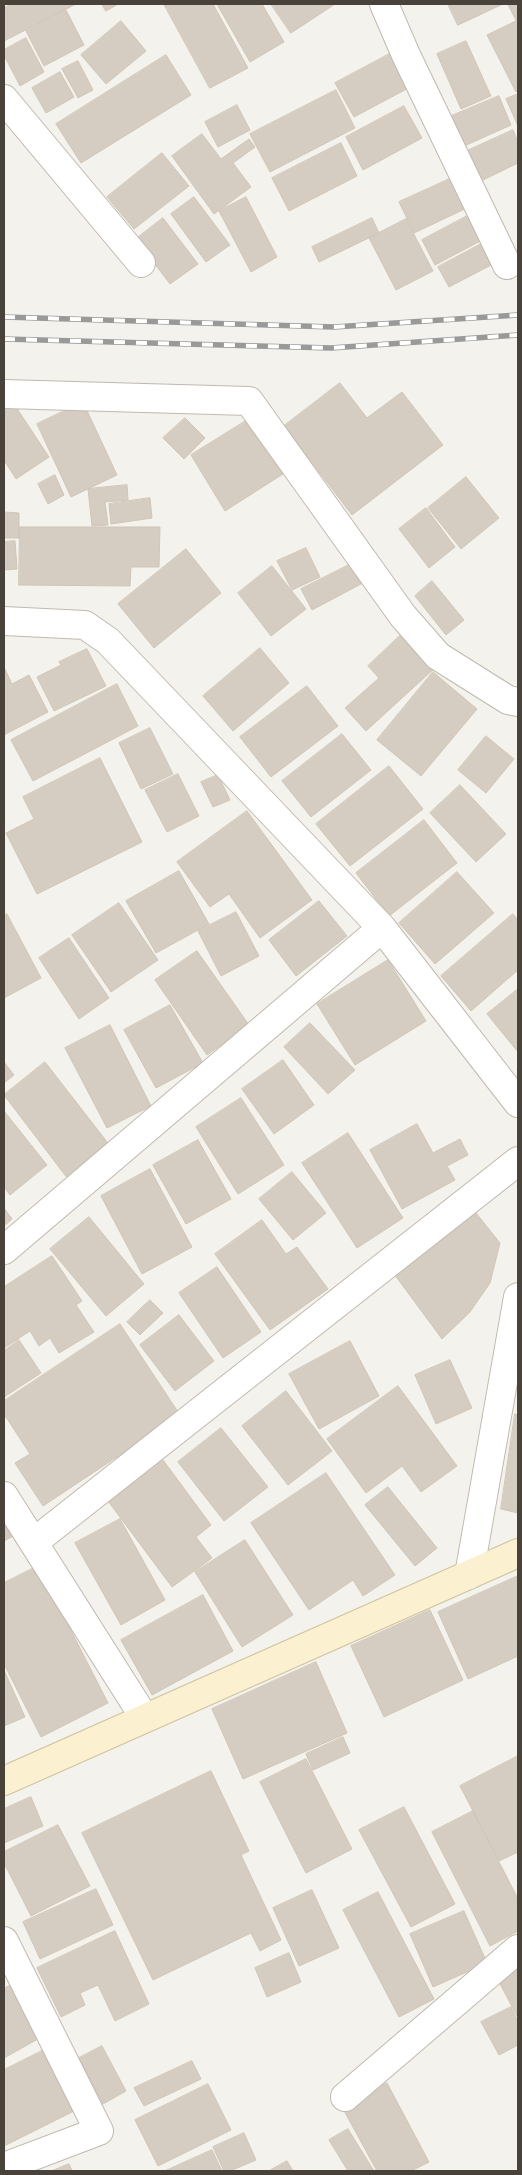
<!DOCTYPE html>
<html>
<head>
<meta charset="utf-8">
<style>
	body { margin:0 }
	#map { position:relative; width:522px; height:2175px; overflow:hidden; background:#f4f2ec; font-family:Cabin,sans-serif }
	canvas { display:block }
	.frame { position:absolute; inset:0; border:5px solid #48423a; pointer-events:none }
</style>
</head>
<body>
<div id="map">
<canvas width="522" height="2175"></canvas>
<div class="frame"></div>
</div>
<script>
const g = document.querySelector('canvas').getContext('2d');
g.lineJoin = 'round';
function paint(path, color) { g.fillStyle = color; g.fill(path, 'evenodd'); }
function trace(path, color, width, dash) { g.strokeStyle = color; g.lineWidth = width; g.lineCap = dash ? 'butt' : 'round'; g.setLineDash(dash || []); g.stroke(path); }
const building = new Path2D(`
	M 12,4 L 76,4 L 4,41 L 4,8 Z
	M 102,4 L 118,4 L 106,11 Z
	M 164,4 L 213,4 L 248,68 L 210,88 Z
	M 222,4 L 262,4 L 284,42 L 250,62 L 218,6 Z
	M 271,4 L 335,4 L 291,33 Z
	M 448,4 L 503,4 L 458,25 Z
	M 508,4 L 518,4 L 518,90 L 516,92 L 487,35 L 516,21 Z
	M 66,10 L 84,45 L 44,66 L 26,31 Z
	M 121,21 L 146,51 L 106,84 L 81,55 Z
	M 26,38 L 44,72 L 20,86 L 4,55 L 4,50 Z
	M 466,41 L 491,96 L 461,109 L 437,54 Z
	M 397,50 L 416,84 L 354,117 L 335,83 Z
	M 166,55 L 191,95 L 81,163 L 56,124 Z
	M 78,61 L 93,90 L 78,98 L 62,69 Z
	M 60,72 L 74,97 L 46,113 L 32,88 Z
	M 336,90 L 355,128 L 270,172 L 250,134 Z
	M 518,94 L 518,126 L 506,99 Z
	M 499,96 L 511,125 L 462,147 L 449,117 Z
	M 237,105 L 250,130 L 218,147 L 205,122 Z
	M 404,106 L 422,138 L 363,170 L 346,137 Z
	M 513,130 L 518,142 L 518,163 L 481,181 L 467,151 Z
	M 202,134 L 221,159 L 249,139 L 255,147 L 233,163 L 251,187 L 214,214 L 172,156 Z
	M 341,143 L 357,176 L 289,211 L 272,178 Z
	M 162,153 L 189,186 L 134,229 L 107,197 Z
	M 454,177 L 469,207 L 414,233 L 399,202 Z
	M 194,197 L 230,245 L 206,262 L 171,214 Z
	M 246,197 L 277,257 L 251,272 L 219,211 Z
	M 471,214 L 484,239 L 435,265 L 422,240 Z
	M 163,218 L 198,264 L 170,284 L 136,239 Z
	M 372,218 L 379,233 L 319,262 L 312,247 Z
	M 406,219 L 433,271 L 396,290 L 369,238 Z
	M 483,243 L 495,263 L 449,287 L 438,267 Z
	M 340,383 L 367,418 L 402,392 L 443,445 L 352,515 L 284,426 Z
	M 12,401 L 49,457 L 16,479 L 4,460 L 4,407 Z
	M 83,402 L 117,475 L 71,497 L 37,424 Z
	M 185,418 L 205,438 L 184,459 L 163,438 Z
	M 249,419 L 283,474 L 225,511 L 191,455 Z
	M 55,475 L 64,495 L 48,504 L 38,484 Z
	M 466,477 L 499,518 L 461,549 L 428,508 Z
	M 127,485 L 128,500 L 105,502 L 108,525 L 92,526 L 88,489 Z
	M 150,498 L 152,518 L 111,524 L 109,504 Z
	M 426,508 L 455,547 L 429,568 L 399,529 Z
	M 4,512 L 19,513 L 19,538 L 4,538 Z
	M 20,527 L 160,527 L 159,567 L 131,567 L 130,586 L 19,585 Z
	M 15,541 L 17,569 L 4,570 L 4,542 Z
	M 306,548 L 320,577 L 292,590 L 277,561 Z
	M 186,549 L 221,593 L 154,648 L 118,604 Z
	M 351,564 L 361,584 L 312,610 L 301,589 Z
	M 272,566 L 306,609 L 271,636 L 238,593 Z
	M 432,581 L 464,620 L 446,635 L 415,596 Z
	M 405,631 L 437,666 L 366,731 L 345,708 L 379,678 L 368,666 Z
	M 260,648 L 289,683 L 233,731 L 203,696 Z
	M 87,649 L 106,686 L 54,711 L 37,677 L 61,665 L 59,662 Z
	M 4,667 L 12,684 L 29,675 L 48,712 L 4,735 Z
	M 433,672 L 477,709 L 421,776 L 377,740 Z
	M 117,684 L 138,726 L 33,781 L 11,740 Z
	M 307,686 L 338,726 L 271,777 L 240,737 Z
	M 150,728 L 173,774 L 141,789 L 119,743 Z
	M 342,734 L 371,770 L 311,817 L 282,781 Z
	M 486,736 L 514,759 L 486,793 L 458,770 Z
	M 100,758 L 142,842 L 37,894 L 6,833 L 34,819 L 23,797 Z
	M 389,766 L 423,809 L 350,866 L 316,824 Z
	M 178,774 L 199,816 L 167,832 L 145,790 Z
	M 218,775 L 230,800 L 213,807 L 201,782 Z
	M 460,785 L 506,834 L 476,862 L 430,813 Z
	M 247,811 L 312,900 L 260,938 L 229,894 L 210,907 L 177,862 Z
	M 424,820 L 457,863 L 389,916 L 356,873 Z
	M 179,871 L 209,924 L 156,953 L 126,901 Z
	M 457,872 L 494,913 L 435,964 L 399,923 Z
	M 319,901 L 347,936 L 296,976 L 269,940 Z
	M 119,903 L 158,960 L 111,992 L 72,935 Z
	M 236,912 L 259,956 L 221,976 L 198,931 Z
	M 7,914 L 41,978 L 4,998 L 4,916 Z
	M 513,914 L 518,920 L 518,970 L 471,1011 L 441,976 Z
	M 69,938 L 109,998 L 79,1019 L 39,958 Z
	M 197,951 L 249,1025 L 207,1055 L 155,980 Z
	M 388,960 L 426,1021 L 355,1065 L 317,1004 Z
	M 518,989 L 518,1052 L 487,1014 Z
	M 170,1005 L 203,1063 L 156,1088 L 124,1030 Z
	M 310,1023 L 355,1070 L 328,1094 L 284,1047 Z
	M 110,1025 L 151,1106 L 107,1128 L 65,1048 Z
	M 283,1060 L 314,1105 L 274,1134 L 242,1089 Z
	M 4,1062 L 14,1075 L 4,1083 Z
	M 45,1062 L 111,1147 L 68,1179 L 4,1095 Z
	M 241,1098 L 284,1165 L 238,1194 L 196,1127 Z
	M 4,1111 L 47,1165 L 10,1195 L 4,1187 Z
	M 417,1124 L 433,1153 L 460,1139 L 468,1155 L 447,1166 L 455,1180 L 402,1209 L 370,1150 Z
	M 348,1133 L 403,1218 L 357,1248 L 302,1163 Z
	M 198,1140 L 231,1199 L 186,1224 L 153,1165 Z
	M 150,1169 L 192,1247 L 142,1274 L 101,1196 Z
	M 292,1172 L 326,1213 L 293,1240 L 259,1199 Z
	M 4,1208 L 12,1219 L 4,1226 Z
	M 472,1208 L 500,1243 L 490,1283 L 470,1312 L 442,1339 L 389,1267 Z
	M 89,1217 L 144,1284 L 106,1316 L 50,1249 Z
	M 262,1220 L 286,1254 L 297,1247 L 328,1289 L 270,1330 L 215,1254 Z
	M 52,1256 L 82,1301 L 76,1305 L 94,1332 L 59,1353 L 50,1338 L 39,1346 L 30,1331 L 4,1348 L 4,1287 Z
	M 217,1267 L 261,1332 L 223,1358 L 179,1293 Z
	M 150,1300 L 163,1313 L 140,1335 L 127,1322 Z
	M 179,1315 L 214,1361 L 175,1391 L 140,1345 Z
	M 120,1324 L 180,1415 L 43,1506 L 15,1463 L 30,1454 L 4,1414 L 4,1401 Z
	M 19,1340 L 41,1373 L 4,1397 L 4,1351 Z
	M 350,1341 L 379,1396 L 319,1429 L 289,1374 Z
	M 450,1360 L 472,1408 L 436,1424 L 415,1375 Z
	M 398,1386 L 457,1466 L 421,1492 L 402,1466 L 366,1493 L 327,1439 Z
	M 286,1391 L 332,1451 L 288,1485 L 242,1426 Z
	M 515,1414 L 518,1415 L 518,1513 L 501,1509 Z
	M 221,1428 L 268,1487 L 224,1521 L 178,1462 Z
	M 163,1460 L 211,1525 L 196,1537 L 212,1558 L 172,1587 L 108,1501 Z
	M 326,1473 L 395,1575 L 363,1596 L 353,1580 L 309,1610 L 251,1523 Z
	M 388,1487 L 437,1548 L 415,1566 L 365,1505 Z
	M 4,1515 L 15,1535 L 4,1541 Z
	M 120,1519 L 165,1600 L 121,1625 L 75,1543 Z
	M 245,1540 L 293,1615 L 242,1647 L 195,1572 Z
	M 38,1566 L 108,1703 L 41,1737 L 4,1664 L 4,1583 Z
	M 518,1576 L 518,1656 L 468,1679 L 438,1612 Z
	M 203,1595 L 233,1651 L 152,1695 L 121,1640 Z
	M 430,1610 L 463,1680 L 384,1717 L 351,1646 Z
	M 316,1662 L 347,1733 L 243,1779 L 212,1709 Z
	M 4,1670 L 25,1717 L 4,1726 Z
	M 343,1737 L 350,1753 L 313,1770 L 306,1754 Z
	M 518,1756 L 518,1852 L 499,1861 L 460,1786 Z
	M 306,1759 L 352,1849 L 306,1873 L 260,1782 Z
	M 211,1771 L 249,1851 L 241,1855 L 281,1940 L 260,1951 L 251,1933 L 153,1980 L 82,1833 Z
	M 31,1797 L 43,1826 L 4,1843 L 4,1809 Z
	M 404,1807 L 455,1904 L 411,1927 L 359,1830 Z
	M 473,1811 L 518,1899 L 518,1931 L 490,1946 L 432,1832 Z
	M 58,1825 L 90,1886 L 31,1916 L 4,1863 L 4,1852 Z
	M 96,1889 L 113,1925 L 40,1959 L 23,1922 Z
	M 312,1890 L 339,1948 L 299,1966 L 273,1908 Z
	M 378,1892 L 434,1999 L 399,2017 L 343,1910 Z
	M 464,1911 L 487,1963 L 433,1987 L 410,1934 Z
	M 115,1931 L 149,2004 L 115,2021 L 98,1985 L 80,1993 L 85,2005 L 61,2017 L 37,1968 Z
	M 289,1953 L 301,1982 L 267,1997 L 255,1968 Z
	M 518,1969 L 518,2018 L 498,1980 Z
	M 16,1982 L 45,2035 L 4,2058 L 4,1989 Z
	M 511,2007 L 518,2022 L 518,2045 L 499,2055 L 481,2022 Z
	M 102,2046 L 126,2091 L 103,2104 L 79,2058 Z
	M 46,2049 L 76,2110 L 4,2146 L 4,2070 Z
	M 192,2061 L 201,2079 L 144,2106 L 134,2088 Z
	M 387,2083 L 429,2162 L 411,2171 L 377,2171 L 342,2107 Z
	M 208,2084 L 231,2130 L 158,2166 L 135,2120 Z
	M 348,2129 L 374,2171 L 348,2171 L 329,2140 Z
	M 244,2133 L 256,2160 L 230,2171 L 224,2171 L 213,2147 Z
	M 212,2150 L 222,2171 L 165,2171 Z
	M 287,2161 L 293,2171 L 269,2171 Z
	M 69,2164 L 72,2171 L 52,2171 Z`);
paint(building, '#d5cdc2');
trace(building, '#d0c5b5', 1);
const street = new Path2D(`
	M 384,4 L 406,55 L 507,265
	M 4,99 L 141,263
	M 4,394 L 249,401 L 403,616 L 438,656 L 508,700 L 518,702
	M 4,621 L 85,625 L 108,641 L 382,928 L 518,1103
	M 4,1250 L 382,928
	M 4,1496 L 144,1717
	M 34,1542 L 518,1161
	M 469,1575 L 518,1297
	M 4,1941 L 99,2131 L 4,2167
	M 345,2097 L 518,1949`);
const secondary = new Path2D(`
	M 4,1781 L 518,1553`);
trace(street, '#c0b9af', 30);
trace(secondary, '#d0c39f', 30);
trace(street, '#fff', 28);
trace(secondary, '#fbf0cf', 28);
const rail = new Path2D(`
	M 4,317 L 334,327 L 518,315
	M 4,339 L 331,348 L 518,335`);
trace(rail, '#999', 5.5);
trace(rail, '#fff', 4, [11]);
</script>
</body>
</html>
